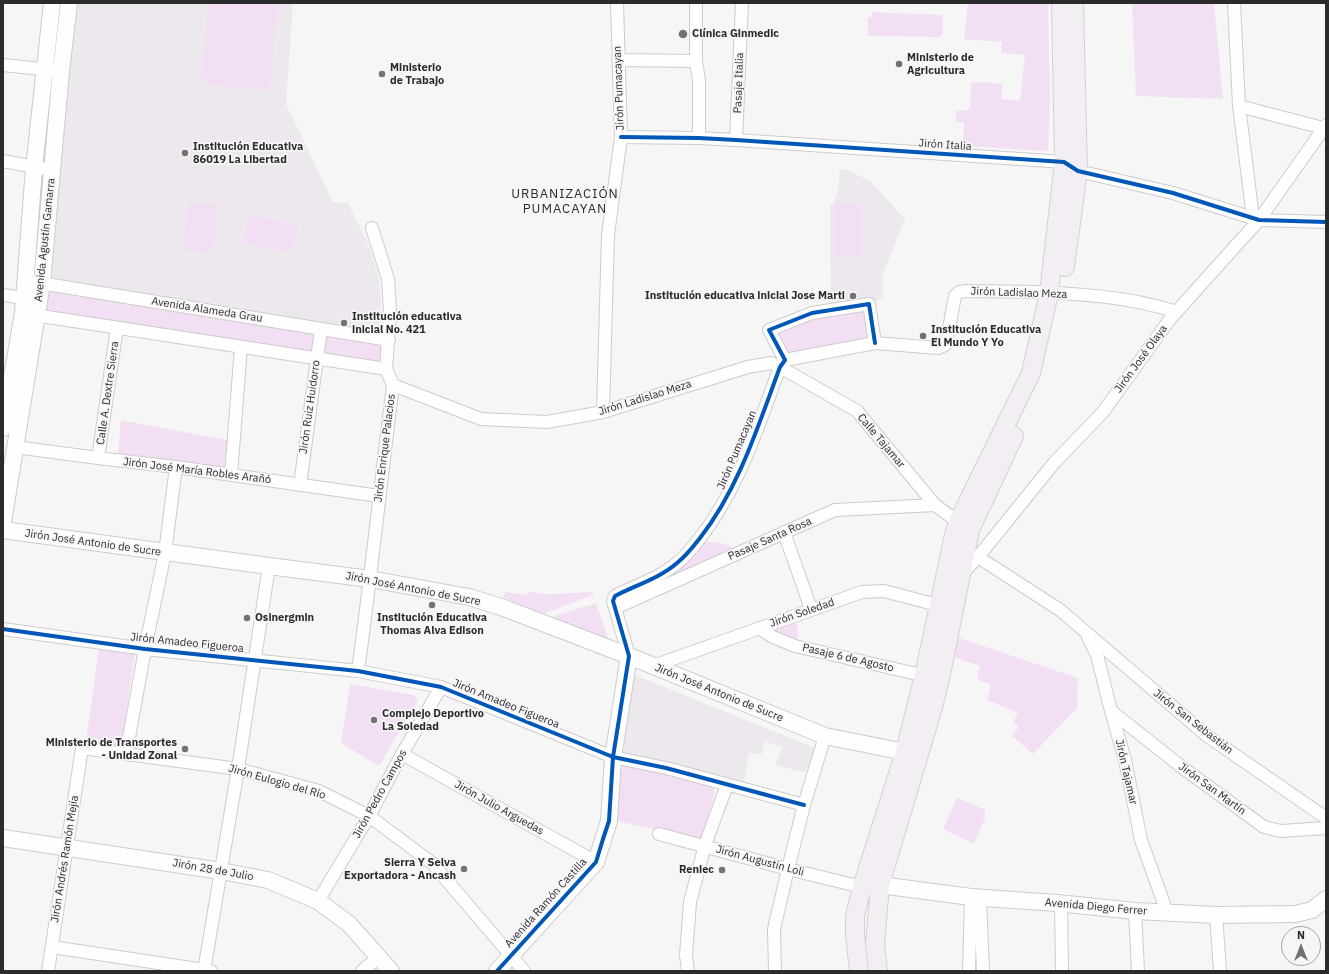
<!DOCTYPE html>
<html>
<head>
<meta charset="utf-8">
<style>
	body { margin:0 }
	#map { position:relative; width:1329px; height:974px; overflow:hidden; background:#f7f6f7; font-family:"IBM Plex Sans",sans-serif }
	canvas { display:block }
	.frame { position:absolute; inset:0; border:4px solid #2c2b2c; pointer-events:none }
	.north { position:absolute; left:1281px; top:926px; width:40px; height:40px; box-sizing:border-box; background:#f8f5f8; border:1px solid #a6a4a6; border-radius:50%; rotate:0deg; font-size:11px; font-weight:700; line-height:16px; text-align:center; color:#2c2b2c }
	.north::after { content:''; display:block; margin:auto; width:14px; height:18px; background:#737273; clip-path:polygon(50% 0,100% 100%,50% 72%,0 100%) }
</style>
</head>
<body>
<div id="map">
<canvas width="1329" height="974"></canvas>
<div class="frame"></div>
<div class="north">N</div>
</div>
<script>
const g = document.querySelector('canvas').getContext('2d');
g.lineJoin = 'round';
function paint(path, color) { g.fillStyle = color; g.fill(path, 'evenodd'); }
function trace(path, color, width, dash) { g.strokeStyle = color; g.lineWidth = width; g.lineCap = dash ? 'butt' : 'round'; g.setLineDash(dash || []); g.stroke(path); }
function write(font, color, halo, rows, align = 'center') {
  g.font = font + ' "IBM Plex Sans",sans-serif'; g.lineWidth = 3.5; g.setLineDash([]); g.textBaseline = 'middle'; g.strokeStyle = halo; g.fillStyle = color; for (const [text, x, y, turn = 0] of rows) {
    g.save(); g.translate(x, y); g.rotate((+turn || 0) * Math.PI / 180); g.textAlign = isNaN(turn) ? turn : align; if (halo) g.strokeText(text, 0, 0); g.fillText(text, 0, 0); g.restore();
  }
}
paint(new Path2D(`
	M 76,3 L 293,3 L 286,104 L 333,202 L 348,203 L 368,244 L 375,264 L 379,280 L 381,299 L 380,334 L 49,278 Z
	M 840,169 L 850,171 L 870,181 L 905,219 L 883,274 L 883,299 L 831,307 L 830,204 L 834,203 L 838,189 Z
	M 635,675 L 815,748 L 805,773 L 775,765 L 782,747 L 765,742 L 762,754 L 749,753 L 744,783 L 623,752 L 630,676 Z`), '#ede8ee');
paint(new Path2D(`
	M 209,3 L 278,3 L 269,91 L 201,83 Z
	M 968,3 L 1048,3 L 1050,102 L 1048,150 L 1046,151 L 963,146 L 964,123 L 956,122 L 956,111 L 965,111 L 970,108 L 971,83 L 979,83 L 979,82 L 1003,84 L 1001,99 L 1020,101 L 1025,55 L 1001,53 L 1002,42 L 964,39 Z
	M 1132,3 L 1214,3 L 1223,99 L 1136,96 Z
	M 872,12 L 943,15 L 943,32 L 942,36 L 938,37 L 868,36 L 868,17 L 872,17 Z
	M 37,174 L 46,174 L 37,275 L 28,275 Z
	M 188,202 L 217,204 L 213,253 L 184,251 Z
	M 834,203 L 861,203 L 861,255 L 834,256 Z
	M 249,214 L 298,226 L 292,253 L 243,242 Z
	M 49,290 L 315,333 L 311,352 L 45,310 Z
	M 866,309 L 872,338 L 787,354 L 777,330 L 821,314 L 822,318 Z
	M 322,333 L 386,341 L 383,366 L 320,355 Z
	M 121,420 L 232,441 L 230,469 L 118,455 Z
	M 702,541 C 712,543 724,542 732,547 L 731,549 L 676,574 L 675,570 L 686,563 Z
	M 506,592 L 527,595 L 529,592 L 550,594 L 593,592 L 593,595 L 543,614 L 503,597 Z
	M 596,603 L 610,644 L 546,619 Z
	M 797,623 L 798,641 L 775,633 L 775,629 Z
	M 956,637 L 1078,678 L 1077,708 L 1033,754 L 1012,736 L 1019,727 L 1013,722 L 1018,713 L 987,700 L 991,685 L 977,679 L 980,666 L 950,656 Z
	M 99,647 L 135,653 L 121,747 L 86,742 Z
	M 350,684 L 414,695 L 418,700 L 379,766 L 341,743 Z
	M 621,761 L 713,785 L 715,793 L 702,839 L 611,820 Z
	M 957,798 L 985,810 L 985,818 L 974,844 L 943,829 Z`), '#f3dff4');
const street = new Path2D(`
	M 696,3 L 696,61 L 699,81 L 699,138
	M 1234,3 L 1239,106 L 1253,218
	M 618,60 L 696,61
	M 3,65 L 61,71
	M 1239,106 L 1323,128
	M 621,137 L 699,138 L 736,140 L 1064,162 L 1078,171 L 1173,193 L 1259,220 L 1326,222
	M 736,140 L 742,3
	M 3,161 L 52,170
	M 34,282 L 389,340
	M 3,295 L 24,298
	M 28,314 L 386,369
	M 785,360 L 875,343 L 938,348 L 945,345 L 947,339 L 955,296 L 959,292 L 966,291 C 1023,292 1081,291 1138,302 C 1151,305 1164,307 1176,312
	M 393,385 L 481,419 L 547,422 L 603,412 L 748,367 L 771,363 L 780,367 L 857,411 L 935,505 L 964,526
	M 603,412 L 608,235 L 621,137 L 617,3
	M 15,447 L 98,458 L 176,467 L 379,496
	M 98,458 L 117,328
	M 231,475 L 241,347
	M 300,485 L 321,329
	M 784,532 L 811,609
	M 978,557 L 1060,610 L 1206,735 L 1326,818
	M 961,575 L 978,557 L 1054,463 L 1103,412 L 1170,319 L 1259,220 L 1326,125
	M 615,608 L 835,510 L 935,505
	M 759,628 L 773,637 L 795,646 L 930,677
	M 3,629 L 145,649 L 358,671 L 441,687 L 613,757 L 666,768 L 804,805
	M 1088,637 L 1097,655 L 1111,711 L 1125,760 L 1141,840 L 1162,898 L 1166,912
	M 629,656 L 615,608 L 613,601 L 615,596 C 636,585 660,578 677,563 C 686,556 693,547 700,538 C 739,488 758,426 780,367 L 785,360 L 769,330 L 812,313 L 869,304 L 875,343
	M 653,666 L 862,592 L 884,591 L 945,607
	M 358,671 C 371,576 381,480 393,385 L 386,369 L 390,312 L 388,279 L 372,228
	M 1111,711 L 1183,768 L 1264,827 L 1281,831 L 1326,828
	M 126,754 L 145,649 L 165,553 L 176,467
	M 402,754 L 596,862
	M 659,834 L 788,869 L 862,887
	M 980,898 L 983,971
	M 318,901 L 369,816 L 402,754 L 441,687
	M 1061,904 L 1062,971
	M 1135,911 L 1138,971
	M 1216,915 L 1220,971
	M 52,947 L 211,971
	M 48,971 L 82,748 L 238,769 L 319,791 L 369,816 L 432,863 L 524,971
	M 204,971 L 238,769 L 269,566
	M 362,971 L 379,957
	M 688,971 L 686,955 L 690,902 L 705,845 L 727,785
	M 775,971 L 774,929 L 788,869 L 804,805 L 825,736
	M 969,971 L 971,897`);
const secondary = new Path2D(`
	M 3,428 L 23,313 L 34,168 L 52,3
	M 3,522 L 42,283 L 61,71 L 69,3
	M 3,530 L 269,566 L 370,579 L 469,597 L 504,608 L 629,656 L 825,736 L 905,752 L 916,757
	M 3,838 L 221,871 L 268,880 L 318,901 L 349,924 L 391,971
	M 868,886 L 880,885 L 971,897 L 1057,903 L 1135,911 L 1216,915 L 1295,914 L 1312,910 L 1326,899
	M 497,971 L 596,862 L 609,821 L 613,757 L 629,656`);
const primary = new Path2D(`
	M 1065,267 L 1078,171 L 1074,3
	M 859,971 L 855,935 L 855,916 L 862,887 L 905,752 L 924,675 L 954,535 L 958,522 L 1031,373 L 1049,293 L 1064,162 L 1061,3
	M 878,971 L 875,944 L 880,885 L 932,711 L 940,679 L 970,530 L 1014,436`);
trace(street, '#cdcccd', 14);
trace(secondary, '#cdcccd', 18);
trace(primary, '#d2d1d2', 20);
trace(street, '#fefefe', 12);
trace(secondary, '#fefefe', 16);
trace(primary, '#f3eef3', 18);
trace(new Path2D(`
	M 621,137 L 699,138 L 736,140 L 1064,162 L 1078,171 L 1173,193 L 1259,220 L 1326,222
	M 3,629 L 145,649 L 358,671 L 441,687 L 613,757 L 666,768 L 804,805
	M 497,971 L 596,862 L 603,839 L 609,821 L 613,757 L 629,656 L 613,601 L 615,596 C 636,585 660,578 677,563 C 686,556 693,547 700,538 C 739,488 758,426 780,367 L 785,360 L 769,330 L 812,313 L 869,304 L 875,343`), '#0057b8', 4);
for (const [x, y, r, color] of [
	[683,34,5,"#737273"],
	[899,64,4,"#737273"],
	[382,74,4,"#737273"],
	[185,153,4,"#737273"],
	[853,296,4,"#737273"],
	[344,323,4,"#737273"],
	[923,336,4,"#737273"],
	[432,605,4,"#737273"],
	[247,618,4,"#737273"],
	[374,720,4,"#737273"],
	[185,749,4,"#737273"],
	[464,869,4,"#737273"],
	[722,870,4,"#737273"]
]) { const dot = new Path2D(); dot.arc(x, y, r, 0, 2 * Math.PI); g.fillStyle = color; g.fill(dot); trace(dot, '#f8f5f8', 1.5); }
write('bold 11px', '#2c2b2c', '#f8f5f8', [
	["Clínica Ginmedic",692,34],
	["Ministerio de",907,58],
	["Agricultura",907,71],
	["Ministerio",390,68],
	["de Trabajo",390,81],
	["Institución Educativa",193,147],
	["86019 La Libertad",193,160],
	["Institución educativa inicial Jose Marti",845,296,"right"],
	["Institución educativa",352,317],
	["inicial No. 421",352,330],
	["Institución Educativa",931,330],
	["El Mundo Y Yo",931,343],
	["Osinergmin",255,618],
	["Institución Educativa",432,618,"center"],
	["Thomas Alva Edison",432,631,"center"],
	["Complejo Deportivo",382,714],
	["La Soledad",382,727],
	["Ministerio de Transportes",177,743,"right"],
	["- Unidad Zonal",177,756,"right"],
	["Sierra Y Selva",456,863,"right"],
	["Exportadora - Ancash",456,876,"right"],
	["Reniec",714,870,"right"]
], 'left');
write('11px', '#2c2b2c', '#f8f5f8', [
	["Pasaje Italia",739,83,-88],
	["Jirón Pumacayan",619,88,-92],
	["Jirón Italia",945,145,4],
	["Avenida Agustín Gamarra",45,240,-84],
	["Jirón Ladislao Meza",1019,293,2],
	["Avenida Alameda Grau",207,310,9],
	["Jirón José Olaya",1141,359,-54],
	["Calle A. Dextre Sierra",108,393,-82],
	["Jirón Ladislao Meza",645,398,-17],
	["Jirón Ruiz Huidorro",310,407,-82],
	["Calle Tajamar",881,441,50],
	["Jirón Enrique Palacios",385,448,-83],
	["Jirón Pumacayan",737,450,-67],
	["Jirón José María Robles Arañó",197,471,7],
	["Pasaje Santa Rosa",770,539,-24],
	["Jirón José Antonio de Sucre",93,543,8],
	["Jirón José Antonio de Sucre",413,589,11],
	["Jirón Soledad",802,613,-19],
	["Jirón Amadeo Figueroa",187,643,6],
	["Pasaje 6 de Agosto",848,658,13],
	["Jirón José Antonio de Sucre",719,693,22],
	["Jirón Amadeo Figueroa",506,704,22],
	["Jirón San Sebastián",1193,722,38],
	["Jirón Tajamar",1126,772,77],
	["Jirón Eulogio del Río",277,782,16],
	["Jirón San Martín",1212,789,36],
	["Jirón Pedro Campos",380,794,-61],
	["Jirón Julio Arguedas",499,808,29],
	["Jirón Andrés Ramón Mejía",65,859,-81],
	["Jirón Augustin Loli",760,861,15],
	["Jirón 28 de Julio",213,870,10],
	["Avenida Ramón Castilla",546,903,-48],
	["Avenida Diego Ferrer",1096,907,5]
]);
g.letterSpacing = '1px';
write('13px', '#2c2b2c', '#f8f5f8', [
	["URBANIZACIÓN",565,194],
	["PUMACAYAN",565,209]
]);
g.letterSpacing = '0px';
</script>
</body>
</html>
